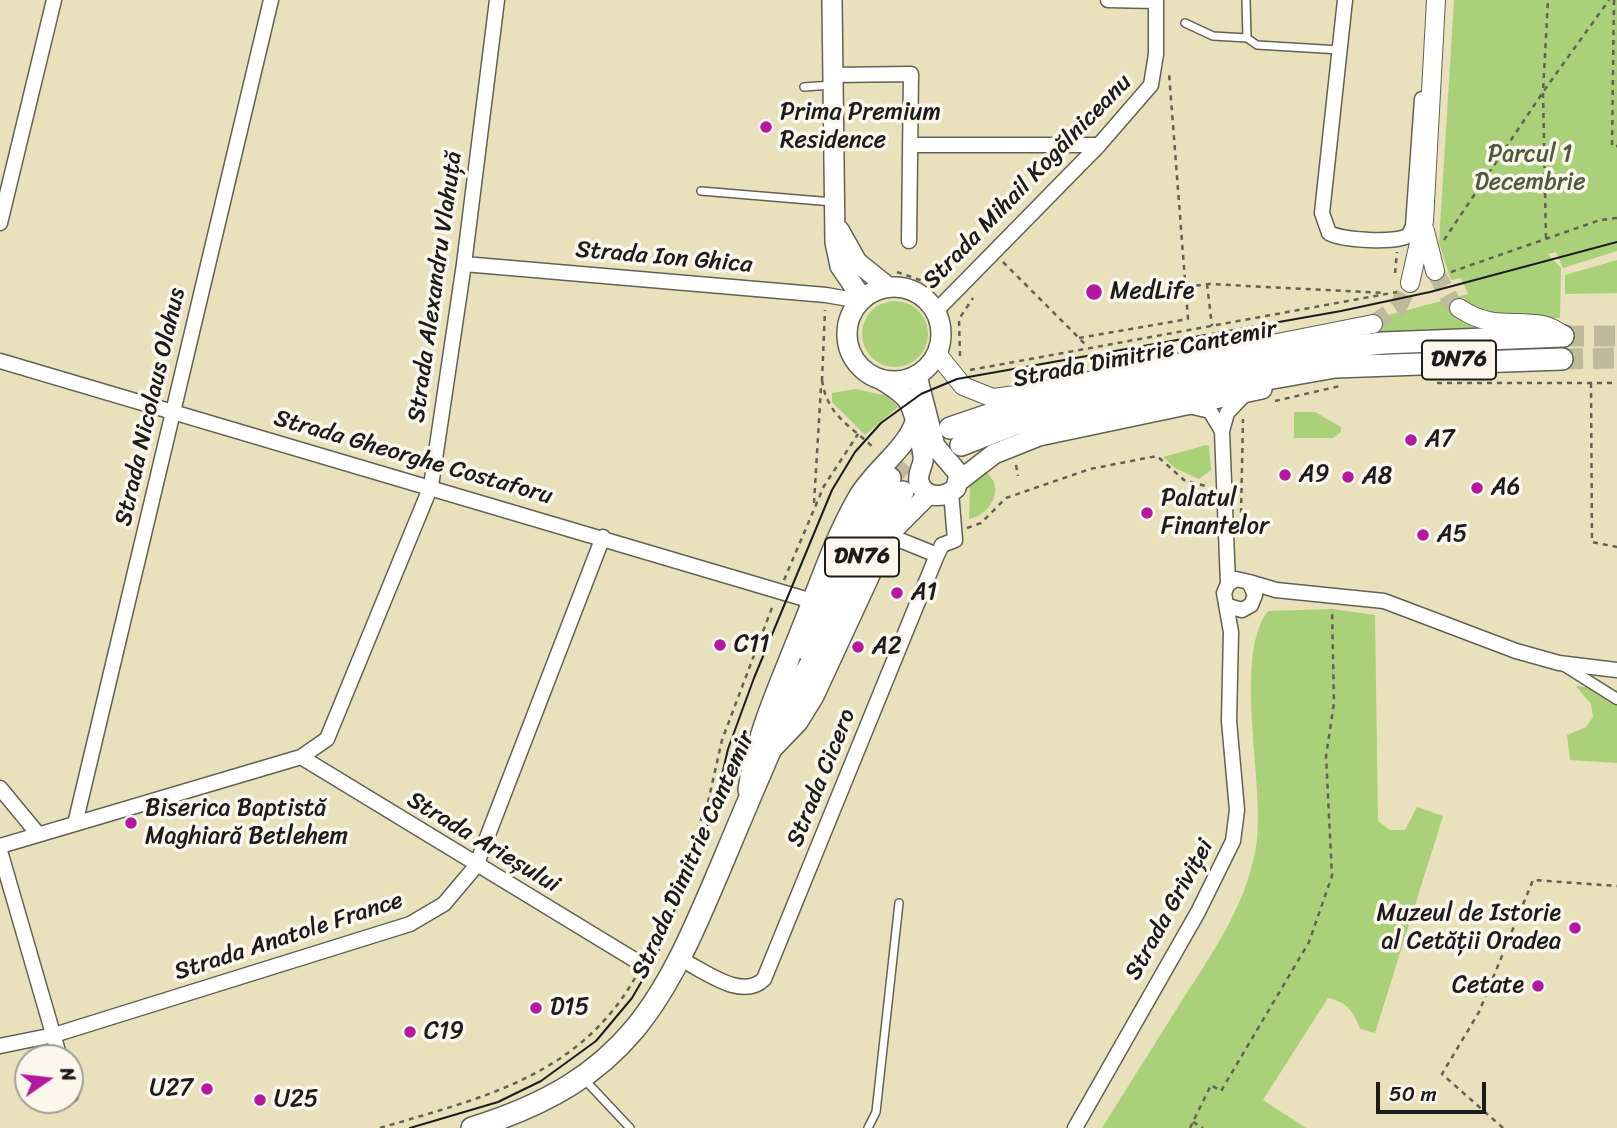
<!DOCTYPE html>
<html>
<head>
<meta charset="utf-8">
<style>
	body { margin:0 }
	#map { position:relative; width:1617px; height:1128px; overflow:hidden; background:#e8e1bc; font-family:Sriracha,sans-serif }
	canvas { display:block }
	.north { position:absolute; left:14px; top:1044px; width:70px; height:70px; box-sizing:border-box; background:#fbf7ec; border:2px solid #a29f99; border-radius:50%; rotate:76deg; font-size:19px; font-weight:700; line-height:28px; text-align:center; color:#1c1c1c }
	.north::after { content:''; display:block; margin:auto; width:24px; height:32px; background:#b5179e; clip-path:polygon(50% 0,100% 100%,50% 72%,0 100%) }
	.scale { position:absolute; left:1376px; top:1082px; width:110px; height:32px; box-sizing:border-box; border:4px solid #1c1c1c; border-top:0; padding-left:9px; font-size:21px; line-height:24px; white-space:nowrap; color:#1c1c1c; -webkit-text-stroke:5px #fbf7ec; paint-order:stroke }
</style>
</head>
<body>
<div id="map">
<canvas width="1617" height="1128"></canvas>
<div class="north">N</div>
<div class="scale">50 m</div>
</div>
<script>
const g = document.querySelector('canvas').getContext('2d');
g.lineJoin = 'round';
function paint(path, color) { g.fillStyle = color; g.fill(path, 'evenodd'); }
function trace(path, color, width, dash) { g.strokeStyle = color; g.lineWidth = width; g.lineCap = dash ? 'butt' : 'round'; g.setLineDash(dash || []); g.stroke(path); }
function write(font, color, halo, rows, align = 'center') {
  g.font = font + ' Sriracha,sans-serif'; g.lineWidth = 7; g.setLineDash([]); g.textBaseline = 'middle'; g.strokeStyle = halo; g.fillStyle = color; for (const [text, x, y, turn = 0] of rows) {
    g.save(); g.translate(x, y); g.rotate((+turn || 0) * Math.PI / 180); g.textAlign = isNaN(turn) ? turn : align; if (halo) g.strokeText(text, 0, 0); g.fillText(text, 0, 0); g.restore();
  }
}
paint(new Path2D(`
	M 1454,0 L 1617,0 L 1617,251 L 1563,268 L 1556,252 L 1548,254 L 1561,268 L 1560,318 C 1524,318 1496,319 1464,301 L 1454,313 L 1474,324 L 1475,332 L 1377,335 L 1373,319 L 1468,294 L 1461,278 L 1451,280 L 1439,243 Z
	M 1617,260 L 1617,293 L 1565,294 L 1565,275 Z
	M862 334a33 33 0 1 1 66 0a33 33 0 1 1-66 0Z
	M 855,389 L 888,396 L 898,407 L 865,435 L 832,402 L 832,393 Z
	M 1294,412 L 1315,412 L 1341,427 L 1341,432 L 1333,438 L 1294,438 Z
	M 1206,445 L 1209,446 L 1211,470 L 1199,479 L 1175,468 L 1163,457 Z
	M 983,472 L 987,473 C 1006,489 989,516 969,519 L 970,483 Z
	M 1332,609 L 1375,615 L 1378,821 L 1390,830 L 1405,830 L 1417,807 L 1443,816 L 1375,1033 L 1360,1029 C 1354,1012 1347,1002 1328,998 L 1263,1100 L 1306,1128 L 1102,1128 C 1128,1086 1155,1044 1181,1002 C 1213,952 1249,902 1257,840 C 1264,782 1233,656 1268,611 Z
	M 1576,686 L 1617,690 L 1617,763 L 1570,760 L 1567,735 L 1586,727 L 1593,717 L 1591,704 Z`), '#aad07a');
trace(new Path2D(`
	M 1435,271 L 1451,301 L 1459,308
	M 1373,324 L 1398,307 L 1410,283`), '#bfba9c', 18, [18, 9]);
trace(new Path2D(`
	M 1563,336 L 1617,336
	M 1562,359 L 1617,358
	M 890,478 L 911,454 L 936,436`), '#bfba9c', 21, [21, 10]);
const service = new Path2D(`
	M 1246,0 L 1247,38
	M 1185,23 L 1213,36 L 1247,38 L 1257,45 L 1340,50
	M 804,87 L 832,85
	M 701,191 L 833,202
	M 583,1078 L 630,1128
	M 868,1128 L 876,1112 L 899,903`);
const pedestrian = new Path2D(`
	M 1563,665 L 1617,699`);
const minor = new Path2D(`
	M 1108,0 L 1156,1
	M 1345,0 L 1322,213 L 1329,233 C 1342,240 1397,244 1409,235 L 1413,226 L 1422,99
	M 833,75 L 911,74 L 909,241
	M 910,145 L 1099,145
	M 0,223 L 54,0
	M 464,264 L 826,295 L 860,301
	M 936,311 L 1099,145 L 1151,85 L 1156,54 L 1156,0
	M 0,361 L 812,601
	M 1189,406 L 1210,411 L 1222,431
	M 890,536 L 937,555
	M 1249,582 L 1276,590 L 1384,601 L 1516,651 L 1559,663 L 1617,670
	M 1228,584 L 1222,431 L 1227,413 L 1245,394
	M 301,757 L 643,965
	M 0,788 L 38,834
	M 75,824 L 271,0
	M 0,846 L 301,757 L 327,739 L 431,486 L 464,264 L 497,0
	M 0,851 L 60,1058
	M 682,960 C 705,971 742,1001 764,979 L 937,555 L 942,545 L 955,540 L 951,492
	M 0,1046 L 54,1035 L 410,924 L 444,904 L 476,866 L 603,537
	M 70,1090 L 71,1095
	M 1075,1128 L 1198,912 L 1233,841 L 1237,810 L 1229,721 L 1231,632 L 1224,593 L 1228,584 L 1236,579 L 1249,582 L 1255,595 L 1251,605 L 1242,610 L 1228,606`);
const tertiary = new Path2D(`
	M 1425,231 L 1435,271
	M 1410,283 L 1424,221 L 1436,0
	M 1459,308 C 1468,314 1479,319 1489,321 C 1513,326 1546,317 1563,336
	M 938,355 L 963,386 L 993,398 L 1031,393 L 1176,363 L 1198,371
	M 1177,363 L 1373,324`);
const secondary = new Path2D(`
	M 832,0 L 835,242 L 840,266 L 862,298
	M 839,230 L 857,262 L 888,287
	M847 334a47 47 0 1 1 94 0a47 47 0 1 1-94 0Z
	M 882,380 C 891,386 902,392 908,401 C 914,410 924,451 923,461 C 922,468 917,474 919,482 C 925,500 945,498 956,488 L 959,474 L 935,446 L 917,376
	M 959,481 L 994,454 L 1039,436 L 1262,389
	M 772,749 L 798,722 L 814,696 L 883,547 L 894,529 L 929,494
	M 748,790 C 755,736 780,683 800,632 C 818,588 833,541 857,499 C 872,471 905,451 915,422`);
const primary = new Path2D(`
	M 950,428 L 1015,406 L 1312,351 L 1383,343 L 1563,336
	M 961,445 L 1018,423 L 1335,367 L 1562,359
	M 808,651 L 845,554 L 890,478
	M 472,1128 C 630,1079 664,1002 724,859 C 750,797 776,735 804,674 C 844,617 859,547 903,492`);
trace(service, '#636154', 10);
trace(pedestrian, '#636154', 13);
trace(minor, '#636154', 17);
trace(tertiary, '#636154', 20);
trace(secondary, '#636154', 22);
trace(primary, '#636154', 24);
trace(new Path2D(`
	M 1614,0 L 1612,146 L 1617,146
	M 1546,238 L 1543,92 L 1548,0
	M 1444,240 L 1543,92 L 1609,0
	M 1003,262 L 1087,346
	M 897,272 L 940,287
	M 1451,272 L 1600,220 L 1617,218
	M 1395,273 L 1397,252
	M 1207,284 L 1212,326
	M 1186,287 L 1209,284 L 1385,293
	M 1079,338 L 1188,319 L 1169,73
	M 960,356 L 959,319 L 973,298
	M 970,370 L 1397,292
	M 822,380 C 827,416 850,425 875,449
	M 822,381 L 825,310
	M 1437,383 L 1617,383
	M 1591,383 L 1592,542 L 1617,547
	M 1275,401 L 1340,386
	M 1016,465 L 1018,476
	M 814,503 L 821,387
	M 1241,513 L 1243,419
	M 967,528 L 981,523 L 1006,498 L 1090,469 L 1157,456 L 1184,480 L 1209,487
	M 784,580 L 824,486 L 858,434
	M 649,951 L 708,802 L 722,740 L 773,605
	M 1193,1122 L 1203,1128
	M 380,1128 C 481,1098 578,1077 635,978
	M 1190,1128 L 1211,1085 L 1221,1091 L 1309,942 L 1332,876 L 1326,756 L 1334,703 L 1332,609
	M 1503,1128 L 1442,1074 L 1479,1012 L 1533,880 L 1617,886`), '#636154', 2.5, [5, 5]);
trace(service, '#fff', 7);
trace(pedestrian, '#fff', 10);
trace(minor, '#fff', 14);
trace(tertiary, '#fff', 18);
trace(secondary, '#fff', 19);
trace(primary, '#fff', 21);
trace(new Path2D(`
	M 410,1128 L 498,1102 L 541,1081 L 596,1041 L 632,998 L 657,955 L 715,805 L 728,749 L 754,678 L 832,490 L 855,452 L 881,423 L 921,394 L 957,379 L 1341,311 L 1430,292 L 1617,242`), '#1c1c1c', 2);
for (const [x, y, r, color] of [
	[766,127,7,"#b5179e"],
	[1094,292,9,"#b5179e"],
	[1411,440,7,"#b5179e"],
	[1285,475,7,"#b5179e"],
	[1348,477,7,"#b5179e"],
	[1477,488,7,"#b5179e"],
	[1147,513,7,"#b5179e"],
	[1423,535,7,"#b5179e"],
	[897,593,7,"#b5179e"],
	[720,645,7,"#b5179e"],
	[858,647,7,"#b5179e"],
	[131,823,7,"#b5179e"],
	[1575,928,7,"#b5179e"],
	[1538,986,7,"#b5179e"],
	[536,1008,7,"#b5179e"],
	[410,1032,7,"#b5179e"],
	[207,1089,7,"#b5179e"],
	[260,1100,7,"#b5179e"]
]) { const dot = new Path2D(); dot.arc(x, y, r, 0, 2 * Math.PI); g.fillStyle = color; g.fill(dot); trace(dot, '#fbf7ec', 2.5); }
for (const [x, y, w] of [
	[1459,360,74],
	[862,557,74]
]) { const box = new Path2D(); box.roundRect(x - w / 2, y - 19.5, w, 39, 5); g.fillStyle = '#fbf7ec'; g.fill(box); trace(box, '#1c1c1c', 2); }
write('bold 23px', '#1c1c1c', null, [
	["DN76",1459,360],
	["DN76",862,557]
]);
write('24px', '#1c1c1c', '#fbf7ec', [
	["Prima Premium",780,113],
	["Residence",780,141],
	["MedLife",1110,292],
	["A7",1425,440],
	["A9",1299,475],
	["A8",1362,477],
	["A6",1491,488],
	["Palatul",1161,499],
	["Finantelor",1161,527],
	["A5",1437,535],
	["A1",911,593],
	["C11",734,645],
	["A2",872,647],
	["Biserica Baptistă",145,809],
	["Maghiară Betlehem",145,837],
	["Muzeul de Istorie",1561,914,"right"],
	["al Cetății Oradea",1561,942,"right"],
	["Cetate",1524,986,"right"],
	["D15",550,1008],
	["C19",424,1032],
	["U27",193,1089,"right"],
	["U25",274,1100]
], 'left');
write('24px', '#4e5b3d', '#fbf7ec', [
	["Parcul 1",1530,155],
	["Decembrie",1530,183]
]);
write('24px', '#1c1c1c', '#fbf7ec', [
	["Strada Mihail Kogălniceanu",1028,182,-46],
	["Strada Ion Ghica",664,258,5],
	["Strada Alexandru Vlahuță",436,287,-82],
	["Strada Dimitrie Cantemir",1145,355,-11],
	["Strada Nicolaus Olahus",151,407,-77],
	["Strada Gheorghe Costaforu",413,458,16],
	["Strada Cicero",822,778,-68],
	["Strada Arieșului",483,843,31],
	["Strada Dimitrie Cantemir",694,855,-66],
	["Strada Griviței",1170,910,-61],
	["Strada Anatole France",289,937,-18]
]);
</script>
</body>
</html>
